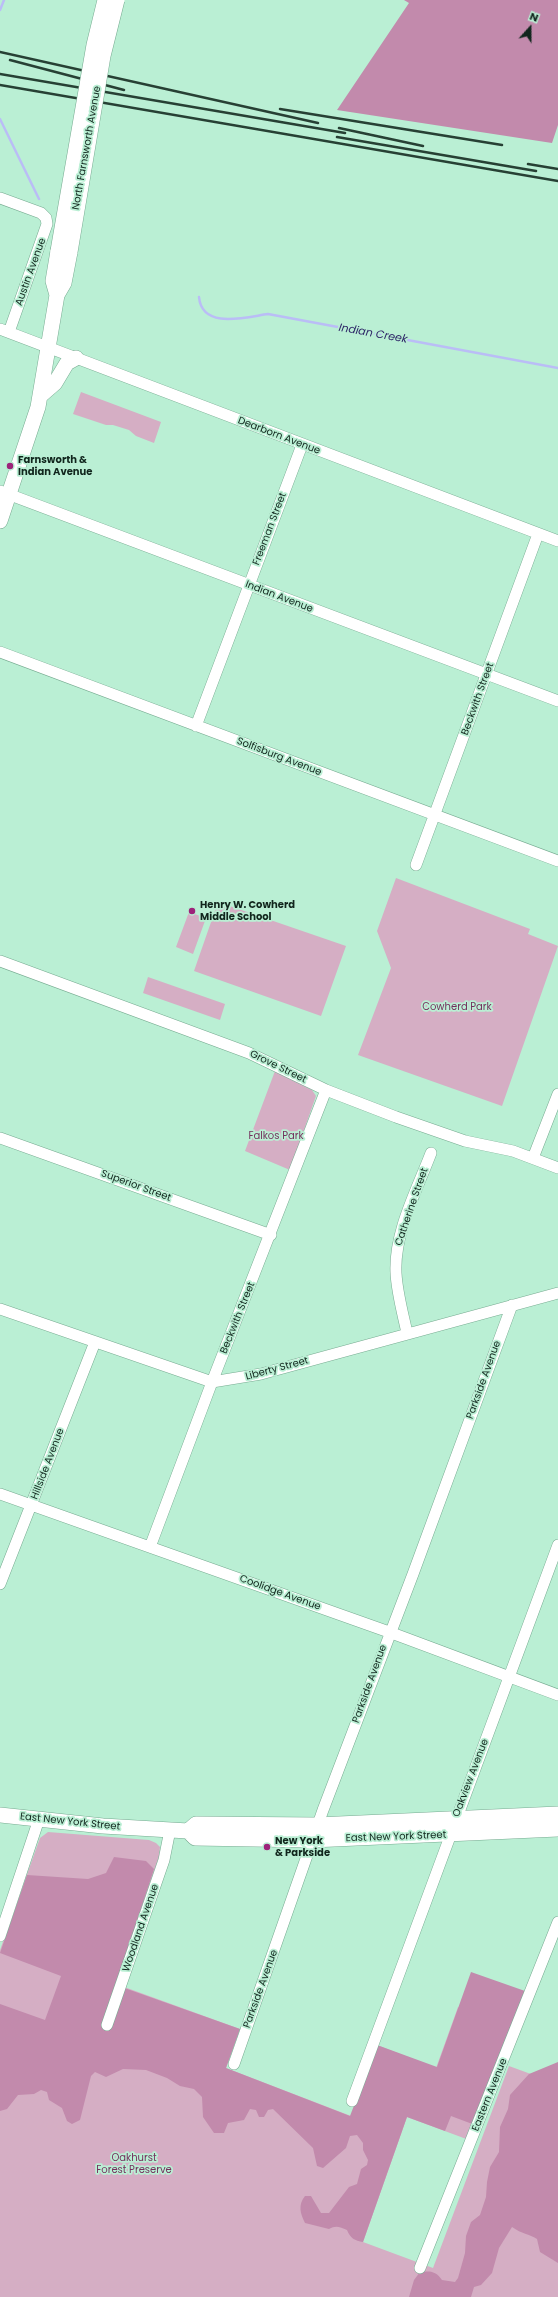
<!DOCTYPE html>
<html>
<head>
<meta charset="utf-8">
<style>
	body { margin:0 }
	#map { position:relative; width:558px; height:2297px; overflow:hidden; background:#baefd4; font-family:Poppins,sans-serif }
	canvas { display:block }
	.north { position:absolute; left:510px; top:8px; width:40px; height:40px; -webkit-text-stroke:3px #baefd4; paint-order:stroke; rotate:21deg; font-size:11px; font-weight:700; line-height:16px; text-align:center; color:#11261d }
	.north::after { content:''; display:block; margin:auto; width:14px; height:18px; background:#11261d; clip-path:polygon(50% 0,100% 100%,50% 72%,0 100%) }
</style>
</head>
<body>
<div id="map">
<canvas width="558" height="2297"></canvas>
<div class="north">N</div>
</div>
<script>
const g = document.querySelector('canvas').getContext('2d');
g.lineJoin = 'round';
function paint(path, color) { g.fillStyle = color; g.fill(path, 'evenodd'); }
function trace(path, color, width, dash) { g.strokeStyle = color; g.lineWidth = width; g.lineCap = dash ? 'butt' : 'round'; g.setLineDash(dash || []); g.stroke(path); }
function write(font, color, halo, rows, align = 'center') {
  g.font = font + ' Poppins,sans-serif'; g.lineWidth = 3.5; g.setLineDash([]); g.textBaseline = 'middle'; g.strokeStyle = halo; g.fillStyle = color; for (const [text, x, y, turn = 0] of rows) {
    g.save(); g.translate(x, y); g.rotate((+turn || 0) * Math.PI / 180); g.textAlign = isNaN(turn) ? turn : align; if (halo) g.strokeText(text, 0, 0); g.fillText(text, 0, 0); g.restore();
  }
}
paint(new Path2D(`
	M 81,392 L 161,422 L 154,443 L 136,436 L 129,430 L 113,425 L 106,425 L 73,414 Z
	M 396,878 L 530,929 L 528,934 L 558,946 L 502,1106 L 358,1055 L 391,968 L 377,931 Z
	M 218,902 L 346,946 L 321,1016 L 194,971 Z
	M 189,912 L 206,918 L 193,954 L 176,947 Z
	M 148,977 L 225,1004 L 220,1020 L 143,993 Z
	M 275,1071 L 312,1090 L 316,1096 L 290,1170 L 245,1151 Z
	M 48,1832 L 149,1840 L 156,1843 L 160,1847 L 159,1857 L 116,1984 L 240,2029 L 226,2068 L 351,2116 L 377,2045 L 436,2068 L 458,2007 L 511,2028 L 469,2140 L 407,2117 L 363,2242 L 433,2268 L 509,2066 L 558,2084 L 558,2297 L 0,2297 L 0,1950 L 40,1838 Z`), '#d5aec4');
paint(new Path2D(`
	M 404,0 L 558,0 L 558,125 L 552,143 L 337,110 L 409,3 Z
	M 114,1857 L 146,1861 L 154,1869 L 116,1985 L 240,2029 L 226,2068 L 350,2116 L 377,2045 L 437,2067 L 471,1972 L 525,1991 L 475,2125 L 451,2116 L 445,2131 L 407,2117 L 363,2242 C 355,2241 350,2238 347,2230 C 340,2227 336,2225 329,2229 L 305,2223 C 300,2213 298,2205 305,2196 L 311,2196 L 321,2213 L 329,2213 L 349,2187 L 357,2184 L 361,2169 L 367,2165 L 368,2160 L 363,2150 L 363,2143 L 357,2135 L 350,2136 L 346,2148 L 323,2168 L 317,2166 L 313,2148 L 273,2109 L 268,2110 L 264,2117 L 259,2117 L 256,2110 L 250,2109 L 244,2120 L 228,2123 L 224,2133 L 214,2133 L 203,2117 L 202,2097 L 194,2089 L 180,2086 L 167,2078 L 146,2070 L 123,2069 L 106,2077 L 95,2072 L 91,2076 L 80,2120 L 72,2124 L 67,2121 L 62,2108 L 49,2100 L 47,2092 L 41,2090 L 34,2094 L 18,2095 L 7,2109 L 0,2111 L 0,2004 L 45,2020 L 61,1976 L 0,1953 L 27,1875 L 88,1879 L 106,1873 Z
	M 558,2062 L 558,2263 L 540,2252 L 537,2239 C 529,2234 522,2234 512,2227 L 499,2248 L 492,2273 L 481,2285 L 474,2287 L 471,2297 L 409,2297 L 414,2280 L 420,2272 C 430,2271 436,2271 442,2280 L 455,2282 L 458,2278 L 465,2253 L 466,2236 L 471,2222 L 480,2215 L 486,2197 L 487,2182 L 490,2167 L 499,2152 L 500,2127 L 508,2109 L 510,2095 L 529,2074 Z`), '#c28aac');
trace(new Path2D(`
	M 0,10 L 4,0
	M 0,119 L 39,199
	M 199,297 C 202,330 246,317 268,314 L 558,368`), '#babdf6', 2.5);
const minor = new Path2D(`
	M 0,198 L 41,213 L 46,218 L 47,224 L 9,332
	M 0,329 L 558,541
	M 0,491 L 558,701
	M 0,652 L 558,861
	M 196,726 L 302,445
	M 416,865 L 538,534
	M 0,961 L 249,1053 L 326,1090 L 396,1117 L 465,1141 L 513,1151 L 558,1168
	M 0,1138 L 271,1235
	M 533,1158 L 558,1094
	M 0,1309 L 212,1382 L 261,1374 L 558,1293
	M 407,1333 C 403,1314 397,1293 396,1273 C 394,1232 417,1190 431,1153
	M 0,1494 L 389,1632 L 558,1695
	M 150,1547 L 212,1382 L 326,1090
	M 0,1584 L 95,1342
	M 0,1936 L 39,1819
	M 107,2025 L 164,1860 L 170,1830
	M 234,2064 L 323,1810 L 413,1574 L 512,1305
	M 352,2101 L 558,1545
	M 420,2268 L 558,1922`);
const major = new Path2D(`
	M 57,295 L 64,283 L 70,252
	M 40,396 L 55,383 L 67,363 L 76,358
	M 0,521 L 38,407 L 57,295 L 53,281 L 58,251
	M 0,1815 L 103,1826 L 188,1831 L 195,1838 L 312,1840 L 558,1829
	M 188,1831 L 196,1824 L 317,1825 L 558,1814`);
trace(minor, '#77ab91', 12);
trace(major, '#77ab91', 16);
trace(minor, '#fff', 11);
trace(major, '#fff', 15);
trace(new Path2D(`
	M 0,52 L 318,123
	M 10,60 L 124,90
	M 0,74 L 345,133
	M 0,85 L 558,181
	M 280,109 L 502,145
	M 339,128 L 423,146
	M 337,137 L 536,171
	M 528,164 L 558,169`), '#274034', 2.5);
const majorBridge = new Path2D(`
	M 58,251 L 94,45 L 105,0
	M 70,252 L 103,56 L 117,0`);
trace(majorBridge, '#77ab91', 16, []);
trace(majorBridge, '#fff', 15);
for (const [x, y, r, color] of [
	[10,466,4,"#9d237a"],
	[192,911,4,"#9d237a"],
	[267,1847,4,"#9d237a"]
]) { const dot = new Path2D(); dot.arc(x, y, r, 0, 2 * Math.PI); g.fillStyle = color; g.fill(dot); trace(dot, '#baefd4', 1.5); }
write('10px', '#11261d', '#baefd4', [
	["North Farnsworth Avenue",87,148,-80],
	["Austin Avenue",31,272,-70],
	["Dearborn Avenue",279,436,21],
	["Freeman Street",270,529,-69],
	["Indian Avenue",279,597,21],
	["Beckwith Street",478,699,-70],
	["Solfisburg Avenue",279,757,21],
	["Grove Street",278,1067,26],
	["Superior Street",136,1186,20],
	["Catherine Street",412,1207,-71],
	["Beckwith Street",238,1318,-68],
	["Liberty Street",277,1369,-15],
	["Parkside Avenue",484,1380,-70],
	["Hillside Avenue",48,1464,-69],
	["Coolidge Avenue",280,1593,20],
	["Parkside Avenue",370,1684,-70],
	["Oakview Avenue",471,1778,-69],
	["East New York Street",70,1822,6],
	["East New York Street",396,1837,-2],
	["Woodland Avenue",141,1928,-71],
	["Parkside Avenue",261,1989,-70],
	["Eastern Avenue",490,2095,-68]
]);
write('bold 10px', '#11261d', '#baefd4', [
	["Farnsworth &",18,460],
	["Indian Avenue",18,472],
	["Henry W. Cowherd",200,905],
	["Middle School",200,917],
	["New York",275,1841],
	["& Parkside",275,1853]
], 'left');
write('10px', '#74305d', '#baefd4', [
	["Cowherd Park",457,1007],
	["Falkos Park",276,1136],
	["Oakhurst",134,2158],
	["Forest Preserve",134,2170]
]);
write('italic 11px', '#2d2667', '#baefd4', [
	["Indian Creek",373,334,10]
]);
</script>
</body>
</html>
